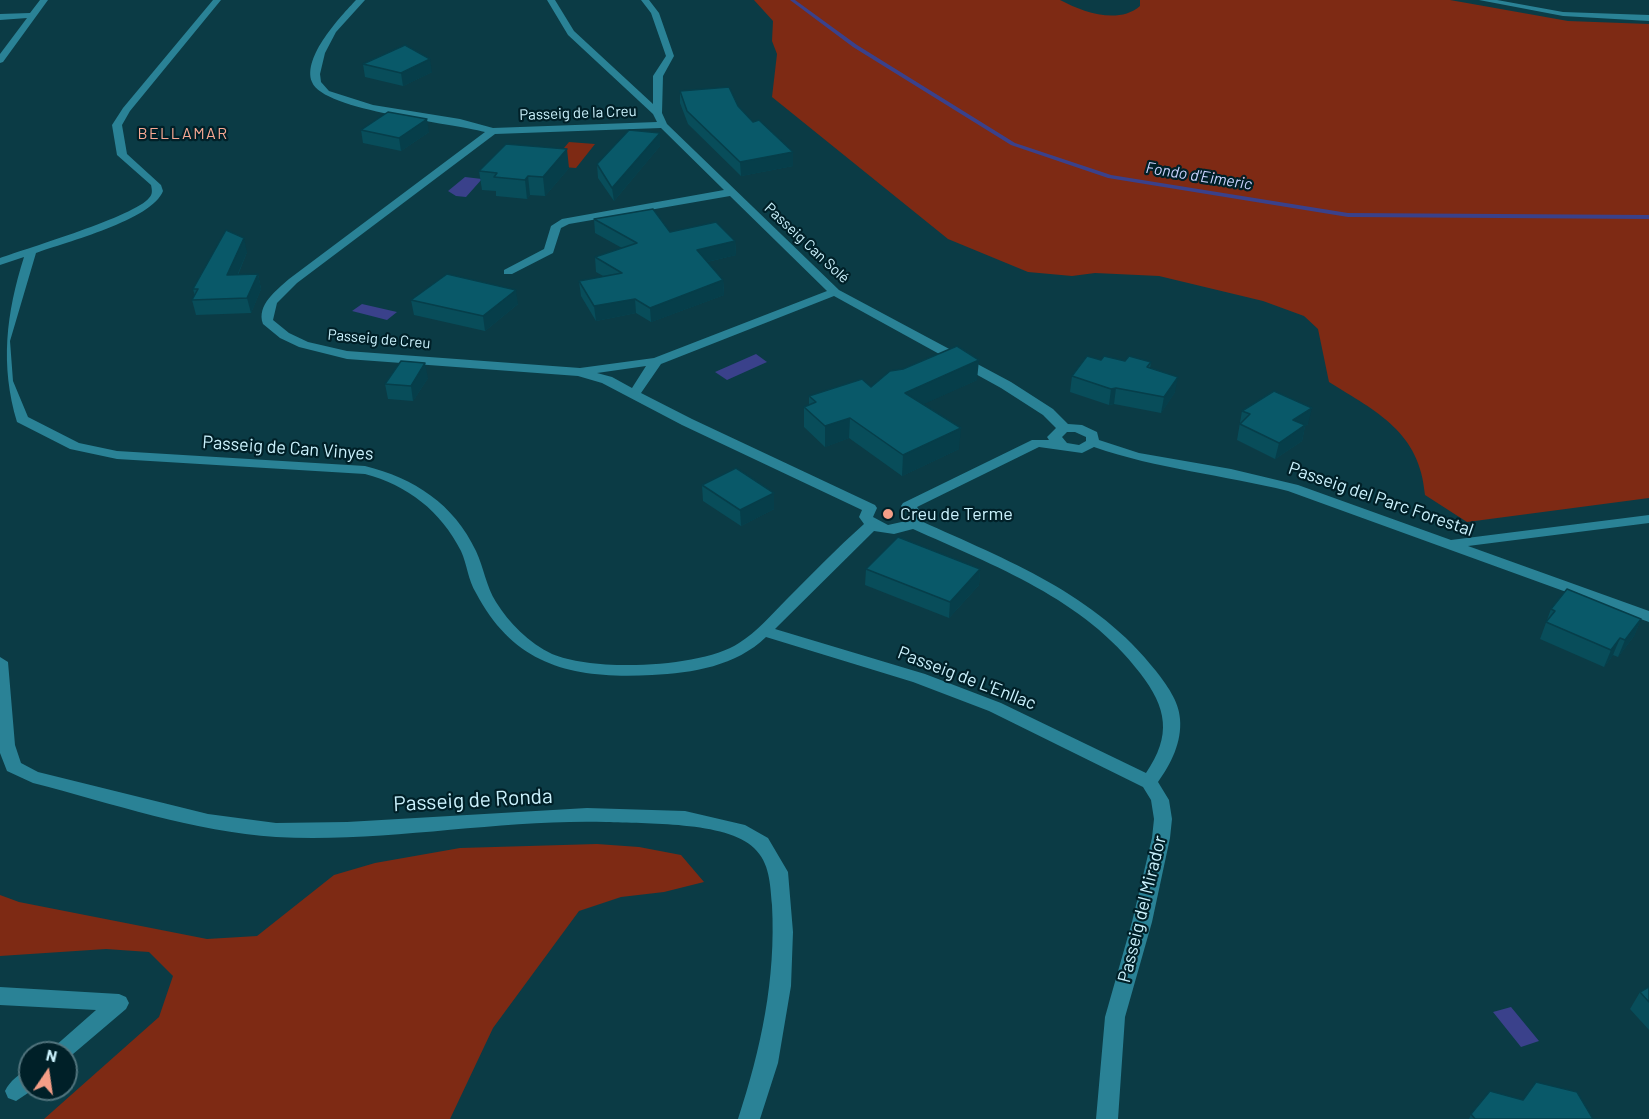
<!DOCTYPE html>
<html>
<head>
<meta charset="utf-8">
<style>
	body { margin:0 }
	#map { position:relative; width:1649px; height:1119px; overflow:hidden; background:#0b3b45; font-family:Barlow,sans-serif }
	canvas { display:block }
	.north { position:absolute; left:18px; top:1041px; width:60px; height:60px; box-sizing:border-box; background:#002028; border:2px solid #51747d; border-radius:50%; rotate:13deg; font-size:16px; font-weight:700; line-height:24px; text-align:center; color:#cbf2fd }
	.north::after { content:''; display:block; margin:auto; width:21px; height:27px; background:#f49e87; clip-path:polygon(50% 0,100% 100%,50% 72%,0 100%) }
</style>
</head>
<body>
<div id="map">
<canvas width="1649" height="1119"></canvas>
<div class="north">N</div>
</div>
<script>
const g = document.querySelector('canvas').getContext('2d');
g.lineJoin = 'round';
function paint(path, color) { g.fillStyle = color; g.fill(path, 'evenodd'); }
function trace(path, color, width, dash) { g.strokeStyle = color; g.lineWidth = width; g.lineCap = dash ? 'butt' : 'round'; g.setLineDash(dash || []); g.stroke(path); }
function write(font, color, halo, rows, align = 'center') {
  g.font = font + ' Barlow,sans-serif'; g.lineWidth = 4.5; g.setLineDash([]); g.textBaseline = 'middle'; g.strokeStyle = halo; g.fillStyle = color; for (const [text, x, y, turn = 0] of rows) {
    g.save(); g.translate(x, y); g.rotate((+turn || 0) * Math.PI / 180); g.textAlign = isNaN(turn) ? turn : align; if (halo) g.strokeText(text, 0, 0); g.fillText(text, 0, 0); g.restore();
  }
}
paint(new Path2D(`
	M 754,0 L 1060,0 C 1083,12 1118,25 1140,6 L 1140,0 L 1450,0 L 1568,21 L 1649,24 L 1649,498 L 1467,522 L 1425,495 C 1420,432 1377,412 1329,382 L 1318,329 L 1304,316 L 1263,301 L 1159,276 L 1095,273 L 1072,276 L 1028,272 L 948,239 L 772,97 L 777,54 L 772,41 L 773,21 Z
	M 569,142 L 595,144 L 576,168 L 549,166 Z
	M 597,844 L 639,847 L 681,855 L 704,882 L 664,892 L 621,897 L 579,911 L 493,1028 L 450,1119 L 44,1119 L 159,1017 L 173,976 L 149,952 L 106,949 L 0,956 L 0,895 L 19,902 L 207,939 L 257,936 L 334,875 L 375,863 L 460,848 Z`), '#7e2a14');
paint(new Path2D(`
	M 465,177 L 482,179 L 466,197 L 456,196 L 448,191 Z
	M 362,304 L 397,312 L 387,320 L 352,311 Z
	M 756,354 L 767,362 L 727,380 L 715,372 Z
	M 1511,1007 L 1539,1041 L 1521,1047 L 1493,1012 Z`), '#3a418b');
paint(new Path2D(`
	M 790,0 L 795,0 L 857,45 L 1015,143 L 1111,175 L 1348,213 L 1649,215 L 1649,219 L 1348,217 L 1108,178 L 1011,145 L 853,47 Z`), '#3a418b');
paint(new Path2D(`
	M 40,0 L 48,0 L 3,62 L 0,63 L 0,54 L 27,18 L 0,20 L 0,14 L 30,13 Z
	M 213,0 L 221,0 L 130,111 L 122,125 L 127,154 L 161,185 L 163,191 C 152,220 66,242 36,253 L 10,341 L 13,381 L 28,417 L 79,443 L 117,451 L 365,466 C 414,478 454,504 476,551 C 484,568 486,586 496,602 C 509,623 529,643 552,654 C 594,672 701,668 739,643 C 757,632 771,615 786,600 C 812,574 837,548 864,524 L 859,517 L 862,510 L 682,425 L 602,383 L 578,376 L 347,359 L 299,347 L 280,338 L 263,324 C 256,305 277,290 289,279 L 485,132 C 453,123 323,111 312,82 C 302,57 341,16 356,0 L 365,0 L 336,32 L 325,53 L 320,74 L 321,82 L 329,91 L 373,105 L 460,119 L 493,128 L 657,122 L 653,114 L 568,35 L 547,0 L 555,0 L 574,31 L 653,104 L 653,76 L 666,56 L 651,13 L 641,0 L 649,0 L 659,13 L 674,56 L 663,76 L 662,113 L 667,124 L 839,290 L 1011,382 L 1053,409 L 1068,424 L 1082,425 L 1097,432 L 1099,440 L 1139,453 L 1231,469 L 1298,485 L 1451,540 L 1649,515 L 1649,523 L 1468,546 L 1649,611 L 1649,622 L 1288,491 C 1224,475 1157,469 1094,447 L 1082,453 L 1039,447 L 917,507 L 922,514 L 921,521 C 1007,560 1096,594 1156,671 C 1166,684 1179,701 1180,719 C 1182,742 1171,764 1158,782 L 1169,800 L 1172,819 L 1170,838 L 1152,922 L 1125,1017 L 1118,1119 L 1096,1119 L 1105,1017 L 1132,922 L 1152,838 L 1154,819 L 1151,800 L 1143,787 L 989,711 L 913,682 L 766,637 C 736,666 693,673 652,675 C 574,679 515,667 476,593 C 468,580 467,564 461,551 C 441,511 407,485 365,474 L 117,459 L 70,449 L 17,422 C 0,365 6,314 24,257 L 0,265 L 0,258 C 28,248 135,216 149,198 C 153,194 152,190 151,185 L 117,155 L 112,125 L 123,108 ZM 661,128 L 724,190 L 562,219 L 551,226 L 544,249 L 504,270 L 504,274 L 512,274 L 553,253 L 561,228 L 569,224 L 730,196 L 827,291 L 654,358 L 580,368 L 347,351 L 308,342 L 289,333 L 273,320 L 277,303 L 297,283 L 495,134 ZM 834,296 L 1001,388 L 1043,415 L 1056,428 L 1047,437 L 1049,440 L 1032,440 L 903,503 L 901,506 L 908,514 L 906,521 L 888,525 L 873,517 L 877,508 L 875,505 L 692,419 L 641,393 L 661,364 ZM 646,366 L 632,388 L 612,377 L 597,373 ZM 1067,432 L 1075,432 L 1086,437 L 1086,441 L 1079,445 L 1067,443 L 1062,437 ZM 913,529 C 995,566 1084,599 1140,673 C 1167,708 1172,735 1146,773 L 1001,703 L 925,674 L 775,629 L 874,531 L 894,534 Z
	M 1479,0 L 1497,0 L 1563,12 L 1649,15 L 1649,21 L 1563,16 Z
	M 0,657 L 8,662 L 15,745 L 21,763 L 38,772 L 208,814 L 276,823 L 347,822 L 587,808 L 685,811 L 745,825 L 768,838 L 788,872 L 793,932 L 791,986 L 778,1063 L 760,1119 L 738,1119 C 761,1049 776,979 772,905 C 770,884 770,863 754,848 C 727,821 644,824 606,822 C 497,819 386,843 276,837 C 195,832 111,803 33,783 L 7,771 L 0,753 Z
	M 0,987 L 119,994 L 126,997 L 129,1003 L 126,1009 L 66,1060 L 66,1053 L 50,1053 L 54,1047 L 96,1010 L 0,1005 Z
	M 30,1070 L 30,1089 L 34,1089 L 16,1101 L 8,1098 L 5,1091 C 10,1081 19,1073 30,1070 Z`), '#2a8296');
paint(new Path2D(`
	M 363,64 L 432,72 L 403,86 L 365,77 Z
	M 680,91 L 738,106 L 793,166 L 741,176 L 688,124 L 680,103 Z
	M 361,130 L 429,132 L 401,151 L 363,143 Z
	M 660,133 L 660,146 L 614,201 L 598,178 L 597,164 Z
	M 569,168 L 545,196 L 530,195 L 527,199 L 496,196 L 496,191 L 482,190 L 479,171 Z
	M 594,219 L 670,232 L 735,241 L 736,255 L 707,262 L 723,280 L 724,295 L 651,322 L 636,313 L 596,321 L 581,296 L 579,281 L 605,277 L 596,272 L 595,257 L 622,248 L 595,233 Z
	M 247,252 L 238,275 L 258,274 L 261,289 L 251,313 L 196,315 L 192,300 L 195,296 L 193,289 Z
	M 411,300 L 518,304 L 485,331 L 414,315 Z
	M 1101,360 L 1151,362 L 1150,368 L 1175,392 L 1161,413 L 1114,404 L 1109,405 L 1070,392 L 1072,376 Z
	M 428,378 L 413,401 L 388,399 L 385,384 Z
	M 977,380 L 923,404 L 959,449 L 902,476 L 849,438 L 825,447 L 804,427 L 804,407 L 809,405 L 809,396 L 871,387 Z
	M 1242,411 L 1308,424 L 1305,426 L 1302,441 L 1275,459 L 1237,440 Z
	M 702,485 L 774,493 L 774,509 L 741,526 L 703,501 Z
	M 866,569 L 980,569 L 979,585 L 949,618 L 865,585 Z
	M 1551,609 L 1641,619 L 1634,636 L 1618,657 L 1613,655 L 1604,667 L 1540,639 Z
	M 1649,987 L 1649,1030 L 1630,1009 L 1640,992 Z
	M 1471,1114 L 1593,1119 L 1469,1119 Z`), '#084d5a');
paint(new Path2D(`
	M 430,59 L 432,72 L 403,86 L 401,73 Z
	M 427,119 L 429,132 L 401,151 L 399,138 Z
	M 660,133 L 660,146 L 614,201 L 612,188 Z
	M 567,149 L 569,168 L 545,196 L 543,177 Z
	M 793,152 L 793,166 L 741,176 L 740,162 Z
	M 528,176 L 530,195 L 527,199 L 525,180 Z
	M 244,238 L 247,252 L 231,290 L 227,275 Z
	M 735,241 L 736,255 L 698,264 L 697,250 Z
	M 258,274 L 261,289 L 251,313 L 247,298 Z
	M 723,280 L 724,295 L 651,322 L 650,308 Z
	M 516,290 L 518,304 L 485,331 L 483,316 Z
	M 635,299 L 636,313 L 596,321 L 594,306 Z
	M 979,360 L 977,380 L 904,413 L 905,393 Z
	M 425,363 L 428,378 L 413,401 L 411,386 Z
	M 1178,377 L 1175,392 L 1161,413 L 1164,397 Z
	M 1116,388 L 1114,404 L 1109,405 L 1111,389 Z
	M 1312,408 L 1308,424 L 1305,426 L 1302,441 L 1275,459 L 1279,443 L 1293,420 Z
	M 850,418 L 849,438 L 825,447 L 825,426 Z
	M 961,428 L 959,449 L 902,476 L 903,455 Z
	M 774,493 L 774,509 L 741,526 L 740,510 Z
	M 980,569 L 979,585 L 949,618 L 950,602 Z
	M 1641,619 L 1634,636 L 1618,657 L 1625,640 Z
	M 1620,638 L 1613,655 L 1604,667 L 1611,650 Z`), '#063e4a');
const building = new Path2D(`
	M 405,45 L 430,59 L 401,73 L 363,64 Z
	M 729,87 L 738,106 L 753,122 L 759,120 L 793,152 L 740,162 L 687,111 L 680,91 Z
	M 388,112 L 427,119 L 399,138 L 361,130 Z
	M 629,130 L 660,133 L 612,188 L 597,164 Z
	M 506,144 L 567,149 L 543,177 L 528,176 L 525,180 L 494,177 L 497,173 L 479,171 Z
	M 653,209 L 670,232 L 716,222 L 735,241 L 697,250 L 723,280 L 650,308 L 635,299 L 594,306 L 579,281 L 622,273 L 595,257 L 637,243 L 594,219 Z
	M 226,230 L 244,238 L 227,275 L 258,274 L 247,298 L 192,300 L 198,289 L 193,289 Z
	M 447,274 L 516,290 L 483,316 L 411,300 Z
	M 957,346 L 979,360 L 905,393 L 961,428 L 903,455 L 850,418 L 825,426 L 804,407 L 816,402 L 809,396 L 862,379 L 871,387 L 890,371 L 903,369 Z
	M 1087,356 L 1101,360 L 1104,356 L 1125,361 L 1129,356 L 1151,362 L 1147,367 L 1178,377 L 1164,397 L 1116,388 L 1111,389 L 1072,376 Z
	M 401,361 L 425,363 L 411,386 L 385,384 Z
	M 1274,391 L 1312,408 L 1293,420 L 1305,425 L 1279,443 L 1240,424 L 1250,414 L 1242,411 Z
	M 736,468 L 774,493 L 740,510 L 702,485 Z
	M 898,537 L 980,569 L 950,602 L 866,569 Z
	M 1567,589 L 1641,619 L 1625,640 L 1620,638 L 1611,650 L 1546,622 L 1555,611 L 1551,609 Z
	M 1649,987 L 1649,1002 L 1640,992 Z
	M 1536,1082 L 1577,1092 L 1593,1119 L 1475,1119 L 1471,1114 L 1490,1091 L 1523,1100 Z`);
paint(building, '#095969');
trace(building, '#063e4a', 1.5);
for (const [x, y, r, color] of [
	[888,514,6,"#f49e87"]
]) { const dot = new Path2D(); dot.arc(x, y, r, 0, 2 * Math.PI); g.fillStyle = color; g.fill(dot); trace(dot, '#002028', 2); }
write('15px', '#cbf2fd', '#002028', [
	["Passeig de la Creu",578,113,-2],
	["Passeig Can Solé",807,243,43],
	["Passeig de Creu",379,339,5]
]);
g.letterSpacing = '1.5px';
write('16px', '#f8a893', '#002028', [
	["BELLAMAR",183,134]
]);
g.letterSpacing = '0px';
write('italic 16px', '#c9d2fd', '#002028', [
	["Fondo d'Eimeric",1199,176,9]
]);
write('18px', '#cbf2fd', '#002028', [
	["Passeig de Can Vinyes",288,448,4],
	["Passeig del Parc Forestal",1381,499,19],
	["Passeig de L'Enllac",967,678,21],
	["Passeig del Mirador",1142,909,-76]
]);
write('18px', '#cbf2fd', '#002028', [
	["Creu de Terme",900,514]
], 'left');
write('21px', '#cbf2fd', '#002028', [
	["Passeig de Ronda",473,800,-3]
]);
</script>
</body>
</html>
